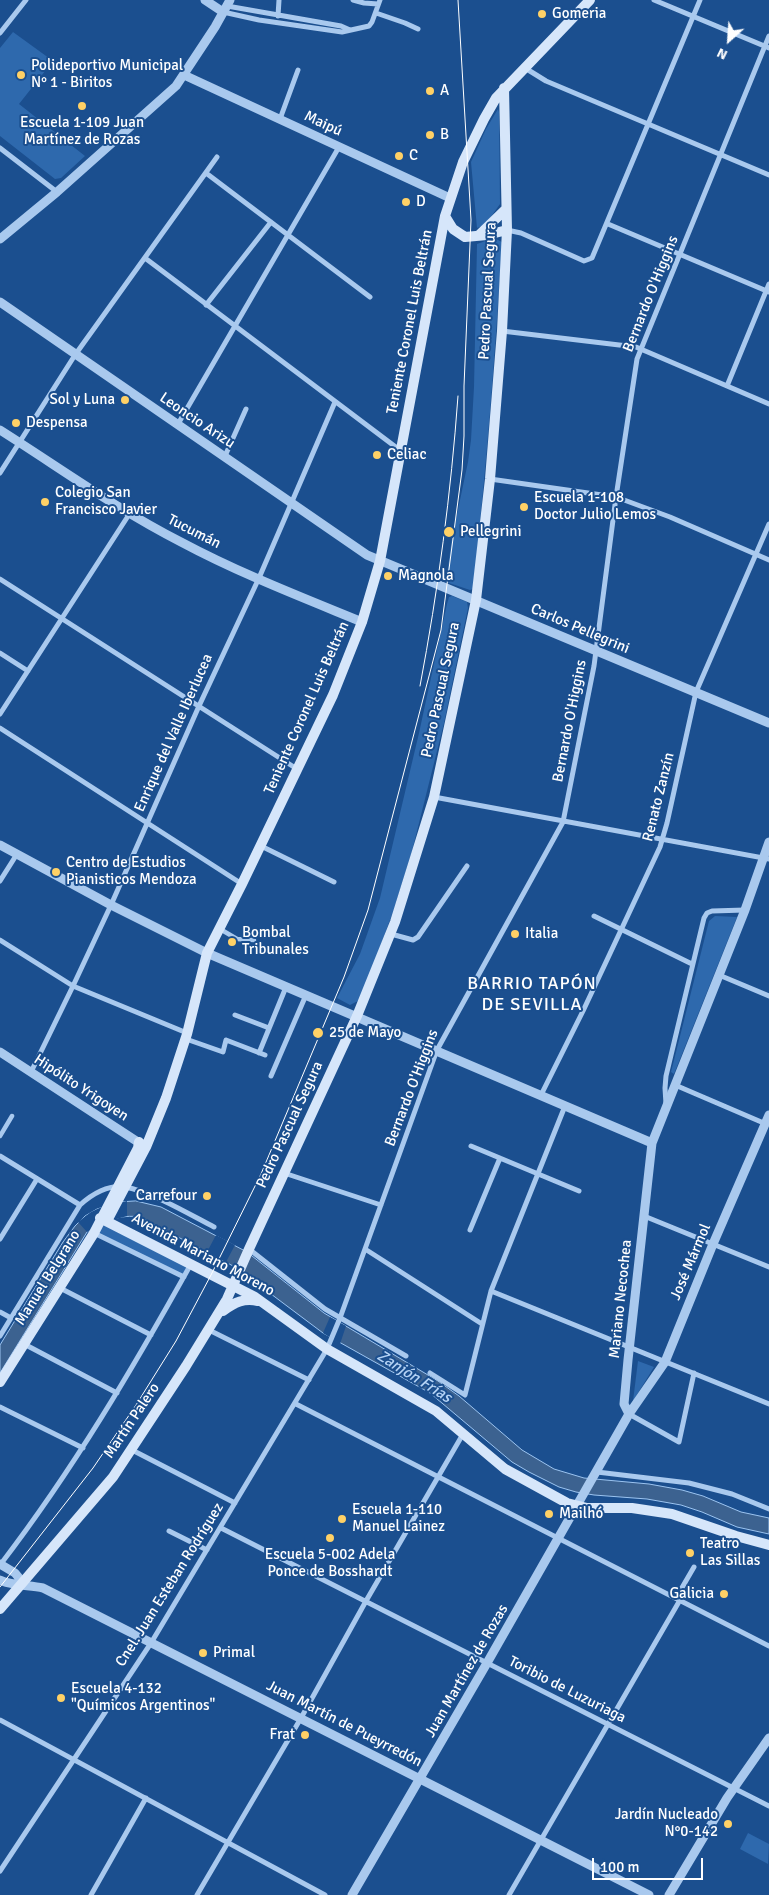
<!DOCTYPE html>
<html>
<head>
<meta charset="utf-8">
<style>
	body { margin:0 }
	#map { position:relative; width:769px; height:1895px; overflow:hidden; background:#1b4f8f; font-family:Signika,sans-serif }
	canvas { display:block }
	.north { position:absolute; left:704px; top:15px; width:50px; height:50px; -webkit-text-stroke:4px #1b4f8f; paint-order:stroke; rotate:206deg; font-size:14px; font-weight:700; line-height:20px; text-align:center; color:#fff }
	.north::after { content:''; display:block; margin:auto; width:18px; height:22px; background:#fff; clip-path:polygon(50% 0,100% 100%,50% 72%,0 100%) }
	.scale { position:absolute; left:592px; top:1858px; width:111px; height:22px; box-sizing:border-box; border:2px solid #fff; border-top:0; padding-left:6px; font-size:15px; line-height:18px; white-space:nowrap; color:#fff; -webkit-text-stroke:4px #1b4f8f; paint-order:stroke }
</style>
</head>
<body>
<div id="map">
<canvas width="769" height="1895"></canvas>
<div class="north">N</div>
<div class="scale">100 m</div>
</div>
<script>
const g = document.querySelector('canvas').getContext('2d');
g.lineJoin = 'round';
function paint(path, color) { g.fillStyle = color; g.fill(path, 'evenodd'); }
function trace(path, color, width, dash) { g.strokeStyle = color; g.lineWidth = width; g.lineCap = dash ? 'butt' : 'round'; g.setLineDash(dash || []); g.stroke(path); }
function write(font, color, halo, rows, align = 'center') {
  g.font = font + ' Signika,sans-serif'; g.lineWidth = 4; g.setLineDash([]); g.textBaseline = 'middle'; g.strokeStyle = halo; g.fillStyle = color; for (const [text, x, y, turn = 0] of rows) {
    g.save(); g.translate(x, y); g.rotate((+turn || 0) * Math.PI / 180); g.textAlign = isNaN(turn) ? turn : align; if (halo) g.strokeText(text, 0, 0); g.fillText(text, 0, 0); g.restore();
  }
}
paint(new Path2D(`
	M 13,32 L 53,61 L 19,104 L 85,156 L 61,178 L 55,179 L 0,136 L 0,48 Z
	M 498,109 L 499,112 L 500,204 L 488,221 L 482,226 L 477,228 L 471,162 L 486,129 Z
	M 494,238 L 502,242 C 495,358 486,473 473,589 L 470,590 L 446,582 L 452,538 L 468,462 L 471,440 L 474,387 L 477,244 Z
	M 452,596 L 467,602 L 468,608 L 444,723 L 412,851 L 393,912 L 360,1000 L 350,1005 L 337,998 L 360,954 L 380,898 L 419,733 L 447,604 L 449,597 Z
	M 715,916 L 737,917 L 674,1074 L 671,1072 L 709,921 Z
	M 100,1218 L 191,1264 L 184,1277 L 94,1233 Z
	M 638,1361 L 654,1367 L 633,1401 Z
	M 748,1833 L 769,1844 L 768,1864 L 740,1849 Z`), '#2e69ad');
const water = new Path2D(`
	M 136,1201 L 161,1207 L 247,1252 L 324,1313 L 438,1381 L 459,1396 L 522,1450 L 554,1469 L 584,1478 L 649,1484 L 682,1490 L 703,1496 L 741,1512 L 769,1518 L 769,1534 L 737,1527 L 702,1512 L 681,1505 L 647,1499 L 594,1495 L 576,1492 L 559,1487 L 529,1472 L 512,1462 L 430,1393 L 323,1333 L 235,1267 L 140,1217 C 122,1214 101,1221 87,1232 L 0,1373 L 0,1345 L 63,1242 L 75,1226 L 85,1216 L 97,1209 L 120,1202 Z`);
paint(water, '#3c6290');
trace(water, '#9cc4f0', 1);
paint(new Path2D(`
	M 127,1201 L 127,1216 L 106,1222 L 87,1232 L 78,1222 L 91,1212 L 104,1206 Z
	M 216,1235 L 235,1245 L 226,1262 L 207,1252 Z
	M 330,1317 L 346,1326 L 340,1344 L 323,1333 Z`), '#1b4f8f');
trace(new Path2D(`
	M 220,929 L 237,939 L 254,940
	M 0,1136 L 12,1116`), '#a9c9ee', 4.5);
trace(new Path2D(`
	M 353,0 L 364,3 L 378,4
	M 654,0 L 769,48
	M 227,6 L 341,26 L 350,30
	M 223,12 L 259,20 L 342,32 L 369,26 L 372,22 L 380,0
	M 376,13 L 405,23 L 418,29
	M 278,16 L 279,0
	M 0,33 L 26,0
	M 525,68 L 546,81 L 769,175
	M 280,119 L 298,70
	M 0,148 L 57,192
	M 206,173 L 370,297
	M 608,224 L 769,292
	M 507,230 L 521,233 L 584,261 L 592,258 L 700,0
	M 145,258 L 401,451
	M 206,305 L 271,222
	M 502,331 L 636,347 L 769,404
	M 727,386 L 769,284
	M 178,424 L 339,147
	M 225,456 L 246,409
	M 0,473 L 75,355 L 217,157
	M 490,479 L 616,497 L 670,517 L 769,560
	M 0,579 L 297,769
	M 0,653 L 28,671
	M 0,714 L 130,513
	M 0,728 L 242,884
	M 434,797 L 769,859
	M 261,846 L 334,882
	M 0,881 L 17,854
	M 594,916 L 692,964
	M 391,934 L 413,940 L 418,937 L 467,866
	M 0,940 L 73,986 L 187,1033
	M 719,975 L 769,996
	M 235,1015 L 269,1028
	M 186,1039 L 223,1052 L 226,1040 L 265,1055
	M 259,1053 L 286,987
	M 31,1072 L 73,986 L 111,905 L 199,706 L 259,578 L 335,402
	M 271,1076 L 306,995
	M 675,1085 L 766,1124
	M 541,1095 L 583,1011 L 660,847 L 667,823 L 696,692 L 769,524
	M 666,1104 L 665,1088 L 666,1076 L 704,918 L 707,913 L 712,911 L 745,910
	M 471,1146 L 579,1191
	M 0,1156 L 80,1205
	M 284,1173 L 381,1205
	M 644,1216 L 769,1267
	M 470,1230 L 500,1158
	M 94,1233 L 184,1277
	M 0,1239 L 37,1179
	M 249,1249 L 325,1309 L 406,1356
	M 365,1249 L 482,1324
	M 60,1288 L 151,1335
	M 491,1291 L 769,1404
	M 0,1312 L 11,1318
	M 209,1330 L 309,1380
	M 0,1336 L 80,1205 C 92,1194 109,1184 125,1187 C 152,1192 189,1214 214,1227
	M 24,1344 L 117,1393
	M 430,1373 L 465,1395 L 491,1291 L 565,1106
	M 296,1404 L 769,1646
	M 0,1407 L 83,1448
	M 629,1414 L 679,1442 L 694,1373
	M 132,1450 L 235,1503
	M 597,1472 L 689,1483 L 732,1494 L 769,1509
	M 221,1528 L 769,1806
	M 169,1531 L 207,1550
	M 0,1565 C 73,1470 133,1368 191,1264
	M 676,1598 L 694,1567
	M 0,1720 L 325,1895
	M 0,1871 L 151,1643 L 327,1349 L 340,1318 L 437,1050 L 563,822 L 594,666 L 616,497 L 637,359 L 769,36
	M 91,1895 L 146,1798
	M 197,1895 L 301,1718 L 366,1601 L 463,1434
	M 509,1895 L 680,1600`), '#a9c9ee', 5);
trace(new Path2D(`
	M 205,0 L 223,12
	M 184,75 L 450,198
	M 0,239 L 57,192 L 176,86 L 215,27 L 230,0
	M 0,302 L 367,555 L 769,723
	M 0,430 C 60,468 118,510 181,542 C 239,573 301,597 362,622
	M 0,845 L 111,905 L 207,953 L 652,1143
	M 0,1052 L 144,1146
	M 629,1414 L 624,1404 L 628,1360 L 652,1143 L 745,910 L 769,842
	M 0,1564 L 15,1573 L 24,1584
	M 0,1580 C 13,1586 29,1585 43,1588 L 649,1895
	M 352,1895 L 487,1663 L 629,1414 L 665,1362 L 713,1244 L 769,1115
	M 669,1895 L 727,1798 L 769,1738`), '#a9c9ee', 9);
trace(new Path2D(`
	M 445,216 L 453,229 L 465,237 L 487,235 L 507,230
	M 479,235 L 506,209
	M 100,1218 L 255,1297 L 327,1349 L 436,1411 L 505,1469 L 567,1503 L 587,1508 L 632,1508 L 672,1514 L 736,1536 L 769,1545
	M 107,1221 L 146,1147 L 166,1098 L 187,1034 L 207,953 L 242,884 L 333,695 L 362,622 L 380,561 L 445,216 L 463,162 L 484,119 L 496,98 L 590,0
	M 223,1311 C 235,1302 244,1298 258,1301
	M 0,1382 L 94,1233 L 138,1148 L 139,1142
	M 0,1609 L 113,1477 L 186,1366 L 227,1299 L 249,1249 L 357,1016 L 395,922 L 434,797 L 476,600 L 490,479 L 502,331 L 507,230 L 504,88`), '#d6e6fa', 10);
trace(new Path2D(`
	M 420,686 C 438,591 451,493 458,396
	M 0,1587 L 93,1468 L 136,1405 L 176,1341 L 211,1275 L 261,1174 L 344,977 L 368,910 L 441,630 L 462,470 L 464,436 L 464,386 L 471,220 L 458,0`), '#fff', 1);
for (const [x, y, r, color] of [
	[542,14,5,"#ffd166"],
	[21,75,5,"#ffd166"],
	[430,91,5,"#ffd166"],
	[82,106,5,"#ffd166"],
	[430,135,5,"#ffd166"],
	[399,156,5,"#ffd166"],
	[406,202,5,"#ffd166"],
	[125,400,5,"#ffd166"],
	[16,423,5,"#ffd166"],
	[377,455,5,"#ffd166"],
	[45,502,5,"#ffd166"],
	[524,507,5,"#ffd166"],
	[449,532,6,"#ffd166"],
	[388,576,5,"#ffd166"],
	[56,872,5,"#ffd166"],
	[515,934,5,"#ffd166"],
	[232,942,5,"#ffd166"],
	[318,1033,6,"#ffd166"],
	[207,1196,5,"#ffd166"],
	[549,1514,5,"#ffd166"],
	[342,1519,5,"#ffd166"],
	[330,1538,5,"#ffd166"],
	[690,1553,5,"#ffd166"],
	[724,1594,5,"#ffd166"],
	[203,1653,5,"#ffd166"],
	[61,1698,5,"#ffd166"],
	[305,1735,5,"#ffd166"],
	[728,1824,5,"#ffd166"]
]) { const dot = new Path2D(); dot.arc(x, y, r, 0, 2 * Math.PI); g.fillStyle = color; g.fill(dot); trace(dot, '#1b4f8f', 2); }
write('15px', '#fff', '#1b4f8f', [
	["Gomeria",552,14],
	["Polideportivo Municipal",31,66],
	["N° 1 - Biritos",31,83],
	["A",440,91],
	["Escuela 1-109 Juan",82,123,"center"],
	["Martínez de Rozas",82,140,"center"],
	["B",440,135],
	["C",409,156],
	["D",416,202],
	["Sol y Luna",115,400,"right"],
	["Despensa",26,423],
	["Celiac",387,455],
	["Colegio San",55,493],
	["Francisco Javier",55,510],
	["Escuela 1-108",534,498],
	["Doctor Julio Lemos",534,515],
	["Pellegrini",460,532],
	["Magnola",398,576],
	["Centro de Estudios",66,863],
	["Pianisticos Mendoza",66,880],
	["Bombal",242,933],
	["Tribunales",242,950],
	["Italia",525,934],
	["25 de Mayo",329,1033],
	["Carrefour",197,1196,"right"],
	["Escuela 1-110",352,1510],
	["Manuel Lainez",352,1527],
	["Mailhó",559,1514],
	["Teatro",700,1544],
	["Las Sillas",700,1561],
	["Escuela 5-002 Adela",330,1555,"center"],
	["Ponce de Bosshardt",330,1572,"center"],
	["Galicia",714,1594,"right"],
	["Primal",213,1653],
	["Escuela 4-132",71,1689],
	["\"Químicos Argentinos\"",71,1706],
	["Frat",295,1735,"right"],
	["Jardín Nucleado",718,1815,"right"],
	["N°0-142",718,1832,"right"]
], 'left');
write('15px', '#fff', '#1b4f8f', [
	["Maipú",323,124,25],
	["Pedro Pascual Segura",488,291,-87],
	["Bernardo O'Higgins",651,294,-68],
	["Teniente Coronel Luis Beltrán",410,322,-79],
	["Leoncio Arizu",197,421,34],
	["Tucumán",194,532,27],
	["Carlos Pellegrini",580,629,23],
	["Pedro Pascual Segura",441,690,-78],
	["Teniente Coronel Luis Beltrán",307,708,-66],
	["Bernardo O'Higgins",570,721,-79],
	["Enrique del Valle Iberlucea",174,733,-66],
	["Renato Zanzín",659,797,-76],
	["Hipólito Yrigoyen",81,1088,33],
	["Bernardo O'Higgins",412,1088,-69],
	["Pedro Pascual Segura",290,1125,-65],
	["Avenida Mariano Moreno",203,1255,28],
	["José Mármol",691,1262,-67],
	["Manuel Belgrano",48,1278,-58],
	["Mariano Necochea",621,1299,-84],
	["Martín Palero",132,1421,-56],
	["Cnel. Juan Esteban Rodríguez",170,1585,-58],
	["Juan Martínez de Rozas",467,1671,-60],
	["Toribio de Luzuriaga",567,1690,27],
	["Juan Martín de Pueyrredón",344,1724,27]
]);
write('italic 16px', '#b5d3f5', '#1b4f8f', [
	["Zanjón Frías",414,1377,32]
]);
g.letterSpacing = '1px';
write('18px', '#fff', '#1b4f8f', [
	["BARRIO TAPÓN",532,984],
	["DE SEVILLA",532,1005]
]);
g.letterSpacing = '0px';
</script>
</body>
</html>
